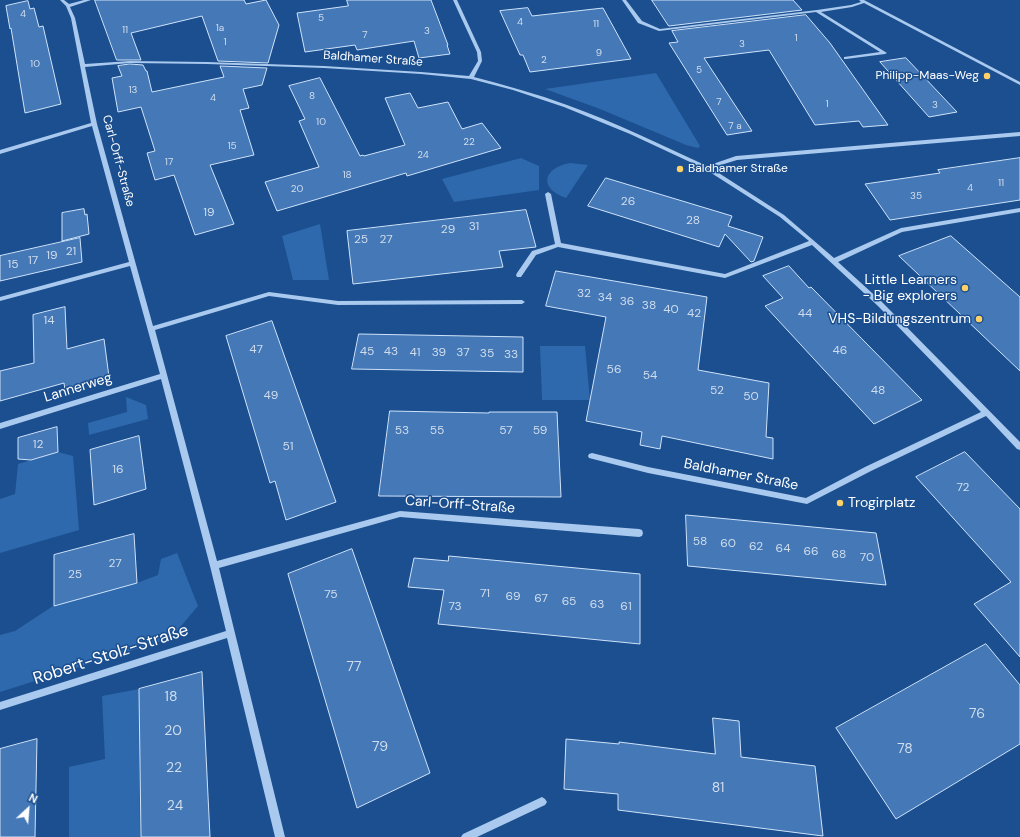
<!DOCTYPE html>
<html>
<head>
<meta charset="utf-8">
<style>
	body { margin:0 }
	#map { position:relative; width:1020px; height:837px; overflow:hidden; background:#1b4f8f; font-family:"DM Sans",sans-serif }
	canvas { display:block }
	.north { position:absolute; left:8px; top:789px; width:40px; height:40px; -webkit-text-stroke:3px #1b4f8f; paint-order:stroke; rotate:26deg; font-size:11px; font-weight:700; line-height:16px; text-align:center; color:#fff }
	.north::after { content:''; display:block; margin:auto; width:14px; height:18px; background:#fff; clip-path:polygon(50% 0,100% 100%,50% 72%,0 100%) }
</style>
</head>
<body>
<div id="map">
<canvas width="1020" height="837"></canvas>
<div class="north">N</div>
</div>
<script>
const g = document.querySelector('canvas').getContext('2d');
g.lineJoin = 'round';
function paint(path, color) { g.fillStyle = color; g.fill(path, 'evenodd'); }
function trace(path, color, width, dash) { g.strokeStyle = color; g.lineWidth = width; g.lineCap = dash ? 'butt' : 'round'; g.setLineDash(dash || []); g.stroke(path); }
function write(font, color, halo, rows, align = 'center') {
  g.font = font + ' "DM Sans",sans-serif'; g.lineWidth = 3; g.setLineDash([]); g.textBaseline = 'middle'; g.strokeStyle = halo; g.fillStyle = color; for (const [text, x, y, turn = 0] of rows) {
    g.save(); g.translate(x, y); g.rotate((+turn || 0) * Math.PI / 180); g.textAlign = isNaN(turn) ? turn : align; if (halo) g.strokeText(text, 0, 0); g.fillText(text, 0, 0); g.restore();
  }
}
paint(new Path2D(`
	M 656,73 L 700,146 L 698,148 L 686,145 L 600,109 L 545,89 Z
	M 521,158 L 539,166 L 539,190 L 454,202 L 442,179 Z
	M 570,163 L 588,165 L 566,198 C 538,188 543,168 570,163 Z
	M 320,224 L 329,280 L 293,280 L 282,236 Z
	M 540,346 L 585,346 L 590,400 L 542,400 Z
	M 126,397 L 146,405 L 148,419 L 89,435 L 88,423 L 127,412 Z
	M 58,452 L 73,456 L 79,530 L 0,553 L 0,499 L 15,494 L 18,464 Z
	M 177,553 L 198,606 L 171,638 L 0,692 L 0,635 L 15,631 L 53,606 L 137,583 L 158,575 L 161,559 Z
	M 139,689 L 140,837 L 69,837 L 69,767 L 105,759 L 102,696 Z`), '#2e69ad');
const building = new Path2D(`
	M 95,0 L 244,0 L 246,4 L 266,0 L 279,25 L 268,63 L 218,61 L 202,16 L 131,33 L 141,60 L 117,60 Z
	M 347,0 L 431,0 L 448,45 L 447,45 L 450,54 L 419,58 L 414,41 L 357,50 L 355,45 L 305,52 L 297,13 L 348,6 Z
	M 652,0 L 793,0 L 802,10 L 669,26 Z
	M 28,1 L 30,9 L 34,8 L 39,27 L 43,26 L 61,104 L 25,113 L 11,28 L 10,29 L 6,6 Z
	M 528,8 L 532,16 L 603,8 L 631,59 L 530,72 L 523,55 L 520,55 L 500,11 Z
	M 806,15 L 830,43 L 888,125 L 863,127 L 859,121 L 815,125 L 769,50 L 704,58 L 752,131 L 727,135 L 669,43 L 678,42 L 672,31 Z
	M 906,58 L 957,112 L 929,117 L 880,62 Z
	M 130,64 L 143,65 L 146,71 L 147,71 L 152,92 L 224,77 L 220,66 L 267,68 L 262,85 L 243,89 L 249,108 L 240,110 L 254,155 L 210,165 L 234,224 L 195,235 L 174,175 L 155,180 L 147,153 L 155,151 L 141,107 L 118,112 L 112,78 L 122,76 L 118,66 Z
	M 320,78 L 360,156 L 363,155 L 364,156 L 405,145 L 385,98 L 410,93 L 418,108 L 448,102 L 462,129 L 482,123 L 501,148 L 407,176 L 406,173 L 277,211 L 265,182 L 319,167 L 299,121 L 305,119 L 289,86 Z
	M 1020,158 L 1020,200 L 890,220 L 865,184 L 940,173 L 938,170 Z
	M 606,178 L 732,216 L 728,226 L 763,237 L 754,261 L 751,262 L 725,234 L 719,247 L 588,206 Z
	M 84,209 L 85,215 L 87,214 L 89,234 L 62,241 L 62,213 Z
	M 526,210 L 536,247 L 499,251 L 503,267 L 353,284 L 347,231 Z
	M 951,236 L 1020,297 L 1020,371 L 899,256 Z
	M 80,238 L 82,262 L 0,281 L 0,256 Z
	M 789,266 L 809,288 L 811,287 L 922,400 L 874,424 L 765,306 L 783,298 L 763,276 Z
	M 556,271 L 707,297 L 698,370 L 769,383 L 766,437 L 773,438 L 773,459 L 662,436 L 660,449 L 640,445 L 642,432 L 586,421 L 606,317 L 546,306 Z
	M 65,307 L 67,349 L 104,339 L 109,377 L 65,390 L 64,383 L 0,401 L 0,371 L 34,363 L 33,315 Z
	M 272,321 L 336,502 L 286,520 L 275,481 L 270,483 L 226,336 Z
	M 359,334 L 523,337 L 523,372 L 352,369 Z
	M 390,411 L 489,413 L 489,412 L 557,412 L 561,497 L 379,496 Z
	M 57,427 L 58,452 L 31,460 L 18,459 L 18,438 Z
	M 139,436 L 146,489 L 94,505 L 90,450 Z
	M 965,452 L 1020,509 L 1020,657 L 974,604 L 1011,582 L 916,477 Z
	M 686,515 L 876,533 L 886,585 L 688,566 Z
	M 134,534 L 137,583 L 54,606 L 54,555 Z
	M 352,549 L 430,773 L 357,808 L 288,574 Z
	M 449,556 L 640,574 L 640,644 L 438,624 L 444,590 L 408,587 L 414,558 L 448,561 Z
	M 986,644 L 1020,685 L 1020,744 L 896,819 L 836,728 Z
	M 202,672 L 210,837 L 141,837 L 139,689 Z
	M 713,718 L 739,721 L 741,757 L 815,766 L 823,836 L 618,810 L 618,794 L 564,789 L 566,739 L 619,744 L 619,742 L 715,754 Z
	M 37,739 L 35,837 L 0,837 L 0,749 Z`);
paint(building, '#4478b7');
trace(building, '#cfe3fa', 1);
paint(new Path2D(`
	M 60,0 L 64,0 L 69,4 L 84,0 L 91,0 L 70,7 L 75,18 L 85,64 L 130,61 L 207,62 L 324,66 L 421,72 L 469,76 L 478,61 L 477,52 L 453,0 L 457,0 L 481,52 L 482,61 L 474,77 C 505,85 537,94 567,105 C 615,122 661,145 707,166 L 736,156 L 1020,132 L 1020,136 L 737,160 L 711,168 L 784,215 L 834,258 L 901,228 L 1020,208 L 1020,212 L 902,232 L 838,262 L 882,302 L 1020,442 L 1020,450 L 1017,449 L 986,416 L 871,471 L 807,504 L 648,473 L 589,458 L 588,456 L 589,454 L 592,453 L 648,467 L 806,498 L 865,467 L 981,412 L 878,306 L 812,245 L 725,278 L 558,247 L 536,255 L 521,277 L 517,277 L 516,275 L 517,273 L 532,251 L 555,244 L 545,194 L 548,192 L 551,194 L 561,243 L 725,274 L 809,241 L 780,217 L 705,169 L 630,134 L 564,107 L 513,90 L 471,79 L 421,74 L 324,68 L 207,64 L 130,63 L 85,67 L 97,124 L 153,326 L 269,292 L 338,301 L 522,300 L 525,302 L 522,304 L 338,305 L 269,296 L 155,330 L 217,561 L 400,511 L 639,529 L 642,530 L 643,533 L 642,536 L 639,537 L 400,517 L 219,568 L 285,837 L 275,837 L 227,638 L 0,710 L 0,702 L 226,631 L 210,566 L 161,379 L 0,429 L 0,423 L 160,374 L 130,266 L 0,301 L 0,297 L 129,262 L 92,126 L 0,154 L 0,150 L 91,123 L 71,18 L 66,6 Z
	M 622,0 L 626,0 L 642,21 L 660,29 L 817,10 L 851,5 L 861,2 L 859,0 L 864,0 L 1020,82 L 1020,85 L 864,3 L 852,7 L 821,12 L 887,53 L 885,54 L 846,59 L 844,59 L 844,57 L 880,52 L 816,12 L 659,31 L 638,23 Z
	M 542,797 L 545,799 L 547,802 L 545,805 L 477,837 L 461,837 L 463,834 Z`), '#a9c9ee');
for (const [x, y, r, color] of [
	[987,76,4,"#ffd166"],
	[680,169,4,"#ffd166"],
	[965,288,4,"#ffd166"],
	[979,319,4,"#ffd166"],
	[840,503,4,"#ffd166"]
]) { const dot = new Path2D(); dot.arc(x, y, r, 0, 2 * Math.PI); g.fillStyle = color; g.fill(dot); trace(dot, '#1b4f8f', 1.5); }
write('10px', '#d0dded', null, [
	["4",23,14],
	["5",321,18],
	["4",520,22],
	["11",596,24],
	["1a",220,28],
	["11",125,30],
	["3",427,31],
	["7",365,35],
	["1",796,38],
	["1",225,42],
	["3",742,44],
	["9",599,53],
	["2",544,60],
	["10",35,64],
	["5",699,70],
	["13",133,90],
	["8",312,96],
	["4",213,98],
	["7",719,102],
	["1",827,104],
	["3",935,105],
	["10",321,122],
	["7 a",735,126],
	["22",469,142],
	["15",232,146],
	["24",423,155],
	["17",169,162],
	["18",347,175],
	["11",1001,183],
	["4",970,188],
	["20",297,189],
	["35",916,196]
]);
write('12px', '#fff', '#1b4f8f', [
	["Baldhamer Straße",373,59,4],
	["Carl-Orff-Straße",118,161,75]
]);
write('12px', '#fff', '#1b4f8f', [
	["Philipp-Maas-Weg",979,76],
	["Baldhamer Straße",688,169,"left"]
], 'right');
write('12px', '#d0dded', null, [
	["26",628,202],
	["19",209,213],
	["28",693,221],
	["31",474,227],
	["29",448,230],
	["25",361,240],
	["27",386,240],
	["21",71,252],
	["19",52,256],
	["17",33,261],
	["15",13,265],
	["32",584,294],
	["34",605,298],
	["36",627,302],
	["38",649,306],
	["40",671,310],
	["42",694,314],
	["44",805,314],
	["14",49,321],
	["47",256,350],
	["46",840,351],
	["45",367,352],
	["43",391,352],
	["41",415,353],
	["39",439,353],
	["37",463,353],
	["35",487,354],
	["33",511,355],
	["56",614,370],
	["54",650,376],
	["52",717,391],
	["48",878,391],
	["49",271,396],
	["50",751,397],
	["53",402,431],
	["55",437,431],
	["57",506,431],
	["59",540,431],
	["12",38,445],
	["51",288,447],
	["16",118,470],
	["72",963,488],
	["58",700,542],
	["60",728,544],
	["62",756,547],
	["64",783,549],
	["66",811,552],
	["68",839,555],
	["70",867,558],
	["27",115,564],
	["25",75,575],
	["71",485,594],
	["75",331,595],
	["69",513,597],
	["67",541,599],
	["65",569,602],
	["63",597,605],
	["73",455,607],
	["61",626,607]
]);
write('14px', '#fff', '#1b4f8f', [
	["Little Learners",957,280],
	["- Big explorers",957,296],
	["VHS-Bildungszentrum",971,319],
	["Trogirplatz",848,503,"left"]
], 'right');
write('14px', '#fff', '#1b4f8f', [
	["Lannerweg",78,388,-17],
	["Baldhamer Straße",741,475,11],
	["Carl-Orff-Straße",460,505,4]
]);
write('14px', '#d0dded', null, [
	["77",354,667],
	["18",171,697],
	["76",977,714],
	["20",173,731],
	["79",380,747],
	["78",905,749],
	["22",174,768],
	["81",718,788],
	["24",175,806]
]);
write('17px', '#fff', '#1b4f8f', [
	["Robert-Stolz-Straße",111,655,-18]
]);
</script>
</body>
</html>
